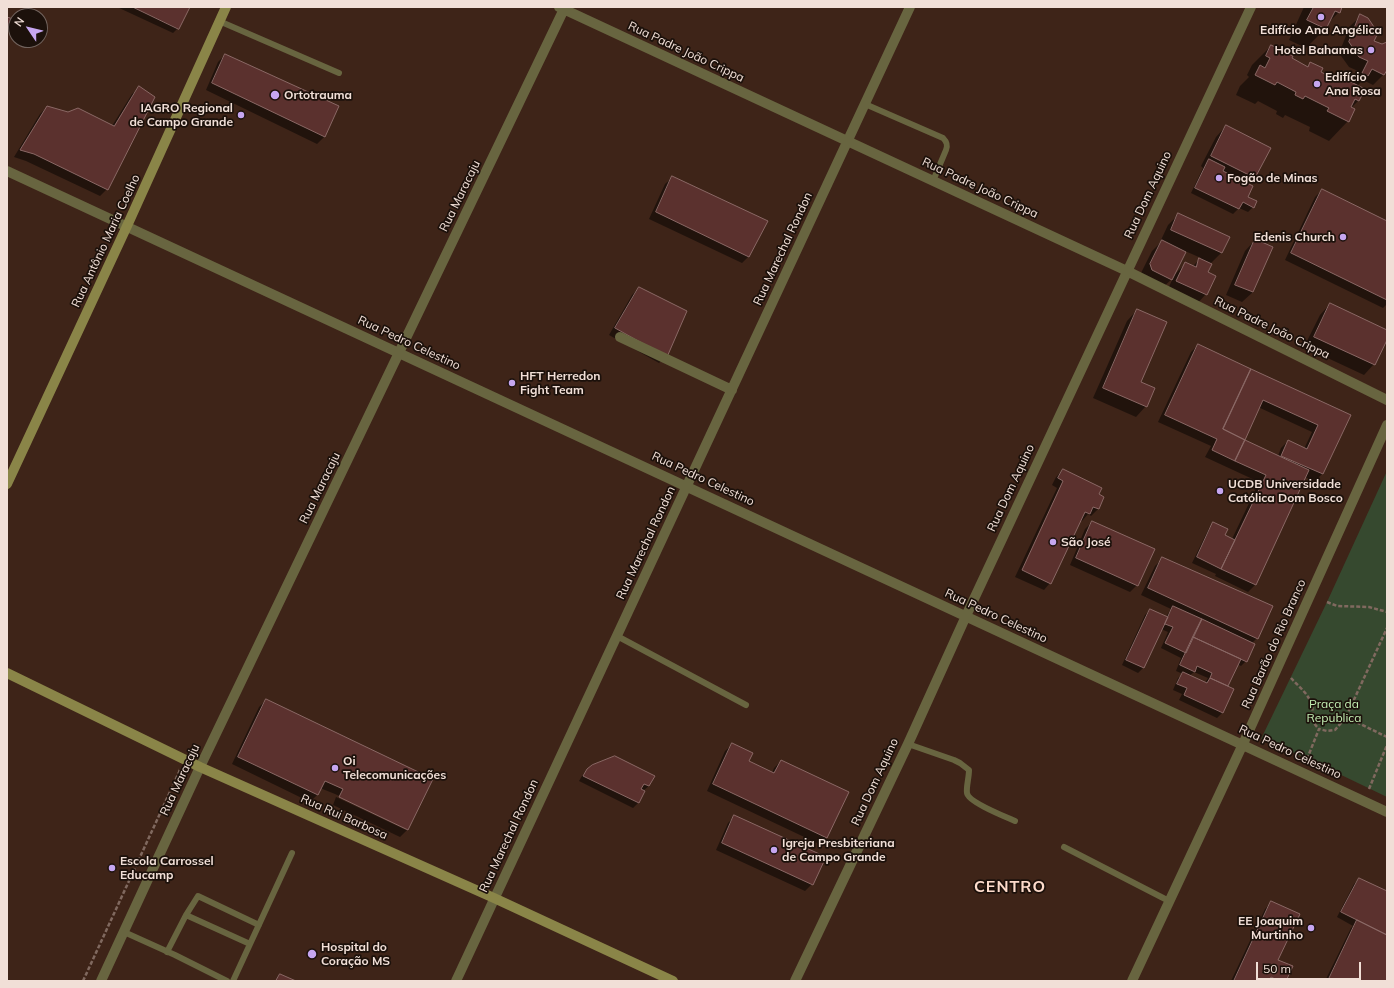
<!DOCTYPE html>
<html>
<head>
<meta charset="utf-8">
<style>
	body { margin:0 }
	#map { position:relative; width:1394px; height:988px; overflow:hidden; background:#3e2418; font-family:Mulish,sans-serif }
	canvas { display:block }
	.frame { position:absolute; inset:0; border:8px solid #f1dfd7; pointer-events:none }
	.north { position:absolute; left:8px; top:8px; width:40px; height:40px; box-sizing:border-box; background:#1c110b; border:1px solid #71635d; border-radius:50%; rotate:305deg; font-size:11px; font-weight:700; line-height:16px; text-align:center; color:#f1dfd7 }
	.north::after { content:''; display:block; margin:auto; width:14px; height:18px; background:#c6a6f0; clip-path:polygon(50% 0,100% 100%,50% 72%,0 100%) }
	.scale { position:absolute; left:1256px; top:962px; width:105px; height:18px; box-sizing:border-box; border:2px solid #f1dfd7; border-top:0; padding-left:5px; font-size:12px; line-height:14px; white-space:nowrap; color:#f1dfd7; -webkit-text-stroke:3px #1c110b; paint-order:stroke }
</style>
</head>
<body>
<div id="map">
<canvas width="1394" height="988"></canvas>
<div class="frame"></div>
<div class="north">N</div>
<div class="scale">50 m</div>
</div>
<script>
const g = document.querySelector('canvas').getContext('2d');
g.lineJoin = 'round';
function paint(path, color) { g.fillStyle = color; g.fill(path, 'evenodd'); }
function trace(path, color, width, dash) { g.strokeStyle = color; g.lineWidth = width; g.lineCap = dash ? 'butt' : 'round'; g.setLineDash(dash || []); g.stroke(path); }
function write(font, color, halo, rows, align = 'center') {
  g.font = font + ' Mulish,sans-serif'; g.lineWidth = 3.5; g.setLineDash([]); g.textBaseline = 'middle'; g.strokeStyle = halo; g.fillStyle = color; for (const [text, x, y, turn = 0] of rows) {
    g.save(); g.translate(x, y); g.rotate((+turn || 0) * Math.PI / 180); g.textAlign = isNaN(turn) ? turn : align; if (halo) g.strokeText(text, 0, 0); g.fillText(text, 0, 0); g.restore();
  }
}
paint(new Path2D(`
	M 1387,471 L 1387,797 L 1308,759 L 1261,739 L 1327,602 Z`), '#36492f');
paint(new Path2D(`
	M 117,7 L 189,7 L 178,28 L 173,33 Z
	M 1304,7 L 1341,7 L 1339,12 L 1328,23 L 1326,28 L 1306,48 L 1289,40 Z
	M 1361,16 L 1373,42 L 1382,45 L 1387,43 L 1387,67 L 1384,74 L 1373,85 L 1363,80 L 1357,86 L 1359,100 L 1351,108 L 1348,121 L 1329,141 L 1309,131 L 1310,127 L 1285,115 L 1283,118 L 1276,114 L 1277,111 L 1258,101 L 1255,104 L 1236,95 L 1240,86 L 1249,77 L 1247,75 L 1252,65 L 1271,46 L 1290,59 L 1307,67 L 1310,63 L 1319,72 L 1340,82 L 1343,79 L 1352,84 L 1358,71 L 1349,67 L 1339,53 L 1350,26 Z
	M 225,55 L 337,107 L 324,137 L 317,144 L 206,90 L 218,62 Z
	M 139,88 L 107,189 L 100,196 L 26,161 L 14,157 L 40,114 L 47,107 L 112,126 L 132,94 Z
	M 1226,126 L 1254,178 L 1248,184 L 1246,197 L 1253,207 L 1248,212 L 1239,208 L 1233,214 L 1191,193 L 1203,168 L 1201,166 L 1216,137 Z
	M 672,178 L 749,256 L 742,263 L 649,219 L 665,184 Z
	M 1322,190 L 1387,222 L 1387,304 L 1383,308 L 1285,260 L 1315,197 Z
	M 1179,214 L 1221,253 L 1210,264 L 1206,273 L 1206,294 L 1196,305 L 1167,291 L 1173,278 L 1161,289 L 1140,275 L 1152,251 L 1162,241 L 1161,240 L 1168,225 ZM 1185,251 L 1201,258 L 1193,266 L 1186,263 L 1174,275 Z
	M 1255,240 L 1272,247 L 1253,292 L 1242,302 L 1226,295 L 1245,251 Z
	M 639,288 L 666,356 L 659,363 L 609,335 L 632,295 Z
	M 1330,304 L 1387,331 L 1387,338 L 1374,364 L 1364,375 L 1304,347 L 1320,315 Z
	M 1137,310 L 1139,382 L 1146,406 L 1136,417 L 1093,398 L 1127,321 Z
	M 1198,345 L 1349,415 L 1322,474 L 1315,481 L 1305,477 L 1255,585 L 1248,592 L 1215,576 L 1216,574 L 1192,563 L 1209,528 L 1214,523 L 1224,535 L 1232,539 L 1259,482 L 1205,457 L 1211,446 L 1158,422 L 1191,352 ZM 1258,407 L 1312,432 L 1304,449 L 1288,441 L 1281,448 L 1278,456 L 1244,440 Z
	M 1063,470 L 1097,495 L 1103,498 L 1098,509 L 1091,516 L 1088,514 L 1082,521 L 1080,520 L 1050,583 L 1044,590 L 1015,577 L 1057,488 L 1052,485 L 1056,477 Z
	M 1092,522 L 1137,585 L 1130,592 L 1070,565 L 1085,529 Z
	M 1162,559 L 1257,638 L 1252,643 L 1246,661 L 1241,666 L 1237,664 L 1227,687 L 1233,689 L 1222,713 L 1217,718 L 1179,700 L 1182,694 L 1173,690 L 1178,678 L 1183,674 L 1176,671 L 1181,658 L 1161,648 L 1168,632 L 1161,629 L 1143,668 L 1138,673 L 1122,665 L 1145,615 L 1150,610 L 1166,617 L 1171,609 L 1141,595 L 1155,566 ZM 1194,672 L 1208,678 L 1205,683 L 1189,676 Z
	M 266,700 L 432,779 L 407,830 L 400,837 L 333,805 L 336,797 L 406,830 L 406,828 L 335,794 L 320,788 L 317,795 L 310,802 L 232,764 L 259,707 Z
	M 732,745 L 748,762 L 772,773 L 774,768 L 781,761 L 826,837 L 819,844 L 707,791 L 725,751 Z
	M 615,757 L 649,786 L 644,790 L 638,803 L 633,808 L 579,781 L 582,776 L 587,770 Z
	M 735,816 L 812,884 L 805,891 L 716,850 L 728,823 Z
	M 1359,879 L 1387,892 L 1387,981 L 1325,981 L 1351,928 L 1353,926 L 1337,917 L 1354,884 Z
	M 1272,902 L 1277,960 L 1285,981 L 1231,981 L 1265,909 Z`), '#0007');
const building = new Path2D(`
	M 133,7 L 190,7 L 179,29 Z
	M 1314,7 L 1342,7 L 1340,13 L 1335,11 L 1326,29 L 1307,20 Z
	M 1360,14 L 1368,18 L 1378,33 L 1374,41 L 1382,44 L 1387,42 L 1387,70 L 1384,75 L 1372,69 L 1368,76 L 1362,73 L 1368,61 L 1359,57 L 1349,42 Z
	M 7,17 L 13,19 L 7,31 Z
	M 1271,45 L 1293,56 L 1292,58 L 1308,67 L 1310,62 L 1323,68 L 1321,72 L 1341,82 L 1343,78 L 1365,89 L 1359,101 L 1355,99 L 1351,107 L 1355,109 L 1349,122 L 1327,111 L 1329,108 L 1305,96 L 1303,99 L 1295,95 L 1296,92 L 1277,82 L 1275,85 L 1255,75 L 1260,65 L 1265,68 L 1270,58 L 1266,56 Z
	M 225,54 L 339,106 L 325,137 L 212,83 Z
	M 139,86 L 155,97 L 108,190 L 34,154 L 20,150 L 47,106 L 68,112 L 78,108 L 114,126 Z
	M 1226,125 L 1271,148 L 1255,178 L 1211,156 Z
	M 1209,159 L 1225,167 L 1223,171 L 1253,186 L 1248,197 L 1257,201 L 1254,208 L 1243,202 L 1239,209 L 1195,188 Z
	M 672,176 L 768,221 L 749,257 L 656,212 Z
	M 1322,189 L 1387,221 L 1387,300 L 1291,253 Z
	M 1178,213 L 1230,237 L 1222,253 L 1171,230 Z
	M 1255,239 L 1273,247 L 1253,292 L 1235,285 Z
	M 1162,240 L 1186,252 L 1172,280 L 1152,270 L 1150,264 Z
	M 1199,258 L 1212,264 L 1208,272 L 1216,276 L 1207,295 L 1176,281 L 1185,262 L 1196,267 Z
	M 639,287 L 687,311 L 667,357 L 615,328 Z
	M 1330,303 L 1387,330 L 1387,340 L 1375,365 L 1314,337 Z
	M 1137,309 L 1167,322 L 1141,382 L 1155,388 L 1147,407 L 1103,388 Z
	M 1198,344 L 1251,369 L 1223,429 L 1245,440 L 1235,461 L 1212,450 L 1217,439 L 1165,415 Z
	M 1251,369 L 1351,415 L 1323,474 L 1281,456 L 1288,440 L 1307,449 L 1318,425 L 1263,400 L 1245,440 L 1223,429 Z
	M 1245,440 L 1309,470 L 1256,585 L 1221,569 L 1266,475 L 1235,461 Z
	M 1063,469 L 1102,488 L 1099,494 L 1104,497 L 1099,509 L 1093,507 L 1090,514 L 1085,512 L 1051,584 L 1022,570 L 1063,481 L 1058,478 Z
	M 1092,521 L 1155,549 L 1138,586 L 1076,558 Z
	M 1213,522 L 1228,529 L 1225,535 L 1235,540 L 1221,569 L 1197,557 Z
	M 1162,557 L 1273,606 L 1258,639 L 1148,588 Z
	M 1173,606 L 1202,619 L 1186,653 L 1165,643 L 1173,627 L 1165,624 Z
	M 1150,609 L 1168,617 L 1144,668 L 1126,660 Z
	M 1202,619 L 1255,644 L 1247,662 L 1193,637 Z
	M 1193,637 L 1241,659 L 1228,686 L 1210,678 L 1212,673 L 1197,666 L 1195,672 L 1180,665 Z
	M 1183,672 L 1207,683 L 1210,678 L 1234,689 L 1223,713 L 1184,695 L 1187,688 L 1177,684 Z
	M 266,699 L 433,779 L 408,830 L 339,797 L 343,789 L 325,781 L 318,795 L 238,757 Z
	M 732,743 L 753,753 L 749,761 L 774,773 L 781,760 L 849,792 L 827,838 L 713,784 Z
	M 615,756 L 655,776 L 649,786 L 644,784 L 641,789 L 645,791 L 639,803 L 583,776 L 587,769 L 592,765 Z
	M 734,815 L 826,857 L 813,885 L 722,843 Z
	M 1359,878 L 1387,891 L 1387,935 L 1341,912 Z
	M 1271,901 L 1300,914 L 1278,960 L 1293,966 L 1286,981 L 1279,981 L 1271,977 L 1269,981 L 1234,981 Z
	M 1357,920 L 1387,935 L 1387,981 L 1328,981 Z
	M 280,974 L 296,981 L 276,981 Z`);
paint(building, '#5b312e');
trace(building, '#8a6865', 1);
trace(new Path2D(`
	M 1327,602 L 1337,606 L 1369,607 L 1387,612
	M 1291,678 C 1298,686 1310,695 1312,706 C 1314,717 1308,718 1319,729
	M 1346,717 L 1387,737
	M 1307,759 L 1319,729 L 1327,731 L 1335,730 L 1346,717 L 1387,628
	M 1369,789 L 1387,745
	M 83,981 L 180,770 L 178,770`), '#80695f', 2.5, [4, 2]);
trace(new Path2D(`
	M 219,21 L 339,73
	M 865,104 L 943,138 C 947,142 948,145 946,150 L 933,181
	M 617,636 L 746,705
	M 908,744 L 954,760 L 960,763 L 969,770 C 969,778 966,787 967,793 C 968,802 1006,817 1015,821
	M 1064,847 L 1169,901
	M 186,915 L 250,944
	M 124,932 L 175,955 L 227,981
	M 167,952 L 186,915 L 198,896 L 259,925
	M 233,981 L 292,853`), '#686540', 6);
trace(new Path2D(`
	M 559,7 L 1127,271 L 1387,400
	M 7,171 L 1387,812
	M 620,337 L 732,390
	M 101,981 L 200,767 L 565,7
	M 456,981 L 910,7
	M 795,981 L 908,744 L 966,616 L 1251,7
	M 1132,981 L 1243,744 L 1387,425`), '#686540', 10);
trace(new Path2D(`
	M 7,484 L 127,226 L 226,7
	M 7,673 L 200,767 L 494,898 L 673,981`), '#8a8548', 10);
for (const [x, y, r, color] of [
	[1321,17,4,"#c6a6f0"],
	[1371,50,4,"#c6a6f0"],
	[1317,84,4,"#c6a6f0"],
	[275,95,5,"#c6a6f0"],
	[241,115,4,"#c6a6f0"],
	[1219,178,4,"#c6a6f0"],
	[1343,237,4,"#c6a6f0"],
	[512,383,4,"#c6a6f0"],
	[1220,491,4,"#c6a6f0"],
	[1053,542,4,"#c6a6f0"],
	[335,768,4,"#c6a6f0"],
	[774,850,4,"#c6a6f0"],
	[112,868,4,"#c6a6f0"],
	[1311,928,4,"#c6a6f0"],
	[312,954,5,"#c6a6f0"]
]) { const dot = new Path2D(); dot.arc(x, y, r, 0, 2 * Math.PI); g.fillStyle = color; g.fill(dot); trace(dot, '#1c110b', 1.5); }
write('bold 12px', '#f1dfd7', '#1c110b', [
	["Edifício Ana Angélica",1321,30,"center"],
	["Hotel Bahamas",1363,50,"right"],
	["Edifício",1325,77],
	["Ana Rosa",1325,91],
	["Ortotrauma",284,95],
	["IAGRO Regional",233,108,"right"],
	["de Campo Grande",233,122,"right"],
	["Fogão de Minas",1227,178],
	["Edenis Church",1335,237,"right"],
	["HFT Herredon",520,376],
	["Fight Team",520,390],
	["UCDB Universidade",1228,484],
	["Católica Dom Bosco",1228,498],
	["São José",1061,542],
	["Oi",343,761],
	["Telecomunicações",343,775],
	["Igreja Presbiteriana",782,843],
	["de Campo Grande",782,857],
	["Escola Carrossel",120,861],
	["Educamp",120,875],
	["EE Joaquim",1303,921,"right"],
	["Murtinho",1303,935,"right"],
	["Hospital do",321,947],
	["Coração MS",321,961]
], 'left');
write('12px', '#f1dfd7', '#1c110b', [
	["Rua Padre João Crippa",686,52,25],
	["Rua Padre João Crippa",980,188,25],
	["Rua Dom Aquino",1148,195,-65],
	["Rua Maracaju",460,196,-64],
	["Rua Antônio Maria Coelho",106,241,-65],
	["Rua Marechal Rondon",783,249,-65],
	["Rua Padre João Crippa",1272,328,26],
	["Rua Pedro Celestino",409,343,25],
	["Rua Pedro Celestino",703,479,25],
	["Rua Maracaju",320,488,-64],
	["Rua Dom Aquino",1011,488,-65],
	["Rua Marechal Rondon",646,543,-65],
	["Rua Pedro Celestino",996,616,25],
	["Rua Barão do Rio Branco",1274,644,-66],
	["Rua Pedro Celestino",1290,752,25],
	["Rua Maracaju",180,780,-65],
	["Rua Dom Aquino",875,782,-65],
	["Rua Rui Barbosa",344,817,24],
	["Rua Marechal Rondon",509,836,-65]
]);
write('12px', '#c3efb3', '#1c110b', [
	["Praça da",1334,704],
	["Republica",1334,718]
]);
g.letterSpacing = '1px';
write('bold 16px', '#fddbcb', '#1c110b', [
	["CENTRO",1010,887]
]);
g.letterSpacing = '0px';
</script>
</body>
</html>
